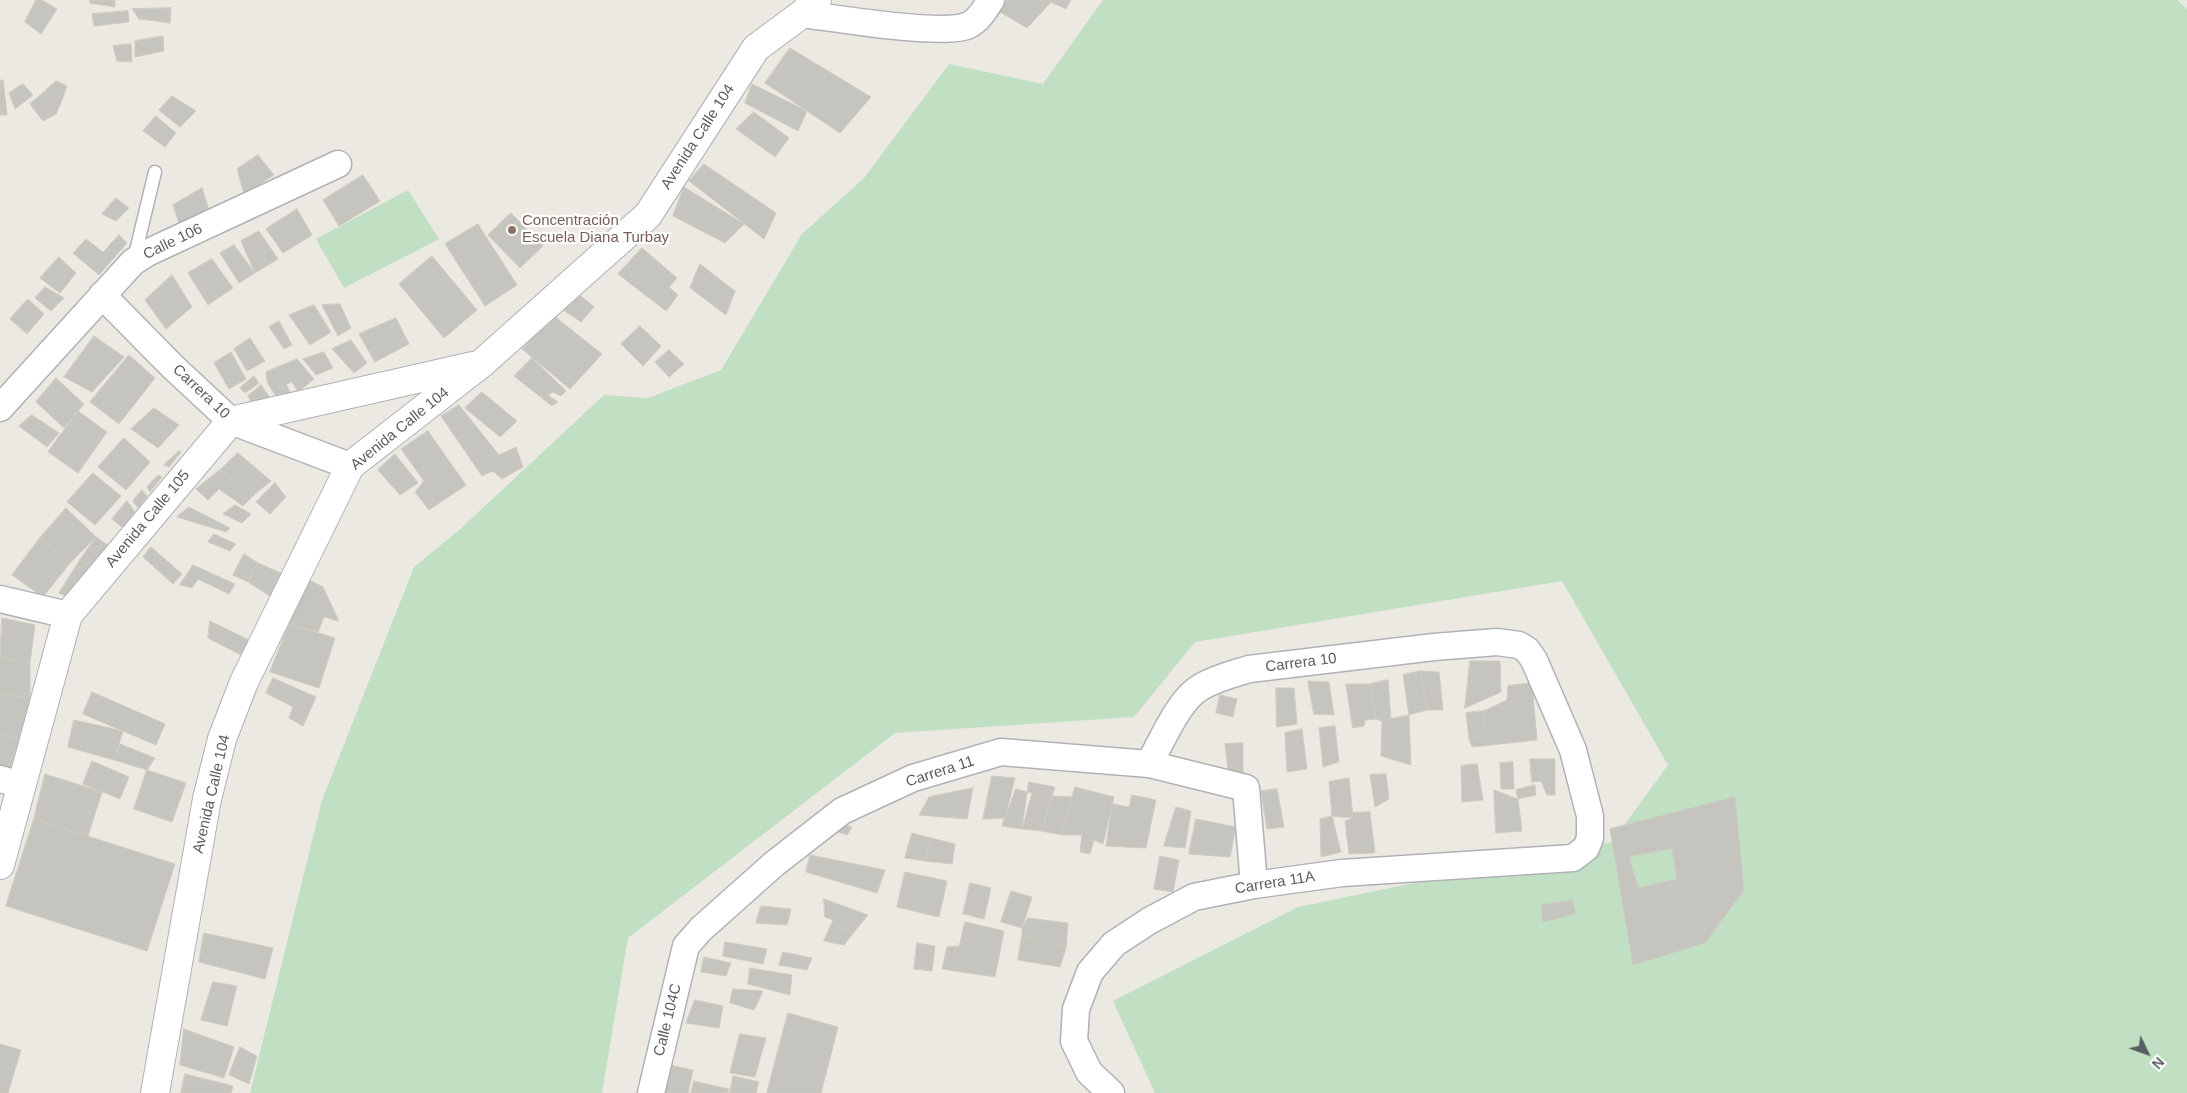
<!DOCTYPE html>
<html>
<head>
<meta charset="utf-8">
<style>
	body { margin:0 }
	#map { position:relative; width:2187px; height:1093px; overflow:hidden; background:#ebe9e2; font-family:Helvetica,sans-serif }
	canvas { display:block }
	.north { position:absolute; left:2122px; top:1028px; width:50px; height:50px; -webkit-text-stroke:4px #fff; paint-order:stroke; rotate:132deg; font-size:14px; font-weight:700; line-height:20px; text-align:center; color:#5a5d61 }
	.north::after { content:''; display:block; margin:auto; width:18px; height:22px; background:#5a5d61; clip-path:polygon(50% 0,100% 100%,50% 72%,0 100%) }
</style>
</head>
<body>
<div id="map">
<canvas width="2187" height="1093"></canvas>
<div class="north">N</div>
</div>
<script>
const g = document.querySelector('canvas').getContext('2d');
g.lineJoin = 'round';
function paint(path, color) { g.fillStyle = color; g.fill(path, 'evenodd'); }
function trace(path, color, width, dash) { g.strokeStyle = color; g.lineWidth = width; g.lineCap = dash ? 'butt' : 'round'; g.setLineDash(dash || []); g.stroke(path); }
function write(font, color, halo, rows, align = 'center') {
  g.font = font + ' Helvetica,sans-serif'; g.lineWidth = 4.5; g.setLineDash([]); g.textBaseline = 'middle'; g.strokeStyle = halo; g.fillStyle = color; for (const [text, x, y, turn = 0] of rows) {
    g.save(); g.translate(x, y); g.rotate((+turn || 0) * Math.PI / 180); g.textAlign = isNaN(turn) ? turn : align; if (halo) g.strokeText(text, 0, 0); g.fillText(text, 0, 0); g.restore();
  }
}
paint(new Path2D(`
	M 1103,0 L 2177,0 L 2187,9 L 2187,1093 L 1155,1093 L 1113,1001 L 1298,907 L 1612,842 L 1668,765 L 1562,581 L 1195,642 L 1134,717 L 895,733 L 628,938 L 602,1093 L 250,1093 L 322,800 L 414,567 L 458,531 L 604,395 L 648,398 L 721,370 L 802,234 L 864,178 L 949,64 L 1043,84 Z
	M 408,190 L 439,239 L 344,288 L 316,239 Z`), '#c1e0c3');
const building = new Path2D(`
	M 36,0 L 42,0 L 57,9 L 41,34 L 25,22 Z
	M 90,0 L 115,0 L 115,7 L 90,3 Z
	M 1007,0 L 1071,0 L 1066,9 L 1051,2 L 1027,28 L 1000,12 Z
	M 171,8 L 170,23 L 139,19 L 132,9 Z
	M 128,11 L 129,22 L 94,26 L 92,14 Z
	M 163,36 L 164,51 L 135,57 L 135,41 Z
	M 131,44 L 132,62 L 117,61 L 113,46 Z
	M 790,48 L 871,97 L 840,133 L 765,83 Z
	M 3,80 L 7,115 L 0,115 L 0,81 Z
	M 56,81 L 67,86 L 62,100 L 43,93 Z
	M 23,84 L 33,95 L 15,109 L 9,93 Z
	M 752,84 L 807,111 L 798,131 L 745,103 Z
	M 43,93 L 62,100 L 56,114 L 43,121 L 30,104 Z
	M 172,96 L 196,111 L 180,127 L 159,110 Z
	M 754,112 L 789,138 L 775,157 L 736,129 Z
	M 156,116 L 176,133 L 165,147 L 143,131 Z
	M 258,155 L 274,175 L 244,194 L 237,169 Z
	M 704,164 L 776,213 L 764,239 L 689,181 Z
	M 363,175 L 380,201 L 339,226 L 323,200 Z
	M 684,187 L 744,224 L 725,243 L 673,216 Z
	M 202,188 L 209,210 L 180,226 L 173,205 Z
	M 116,198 L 129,208 L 116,221 L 102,214 Z
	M 297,209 L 312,235 L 283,253 L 266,229 Z
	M 511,213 L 543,246 L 520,268 L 488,235 Z
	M 478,224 L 517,285 L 485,306 L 445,244 Z
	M 259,231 L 278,259 L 255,273 L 241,241 Z
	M 119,235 L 127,243 L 99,275 L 73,253 L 86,239 L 103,252 Z
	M 234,245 L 255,273 L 239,283 L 220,253 Z
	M 642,248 L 677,278 L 669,287 L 678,295 L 666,311 L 618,274 Z
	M 432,256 L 477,310 L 444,338 L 399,284 Z
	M 59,257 L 76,273 L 60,293 L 40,278 Z
	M 212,259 L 233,288 L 208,305 L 188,273 Z
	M 700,264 L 735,291 L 726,315 L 690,288 Z
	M 172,275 L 192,307 L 166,329 L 145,300 Z
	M 45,287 L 64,298 L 51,311 L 35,298 Z
	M 574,290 L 594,307 L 581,322 L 559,307 Z
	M 28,299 L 44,314 L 27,334 L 10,319 Z
	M 340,304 L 351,328 L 338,336 L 322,305 Z
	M 314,305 L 331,332 L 310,345 L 289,315 Z
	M 554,316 L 602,354 L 570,389 L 522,349 Z
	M 396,318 L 409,344 L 375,362 L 359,334 Z
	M 279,321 L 292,345 L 284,349 L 269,327 Z
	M 640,326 L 661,346 L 643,366 L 621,344 Z
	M 94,336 L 124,357 L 92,392 L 64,377 Z
	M 250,338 L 265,361 L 247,371 L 234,349 Z
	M 351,340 L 367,363 L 354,373 L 332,349 Z
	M 669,350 L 684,364 L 669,377 L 655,362 Z
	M 231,352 L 246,379 L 229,389 L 214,363 Z
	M 324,352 L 333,368 L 316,375 L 303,359 Z
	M 129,355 L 155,378 L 119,424 L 90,402 Z
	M 532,358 L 566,391 L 561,396 L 553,392 L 548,395 L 558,402 L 552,406 L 514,376 Z
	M 297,359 L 314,379 L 298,392 L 292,382 L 286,384 L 291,394 L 279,401 L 267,382 L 266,372 Z
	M 254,376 L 259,383 L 245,393 L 240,388 Z
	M 56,378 L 84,404 L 64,428 L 36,402 Z
	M 261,385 L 273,402 L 258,414 L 248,396 Z
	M 482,392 L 517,421 L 500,437 L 465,408 Z
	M 459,405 L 499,455 L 516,447 L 523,467 L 502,479 L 493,471 L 482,476 L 441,416 Z
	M 154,408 L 179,425 L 158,448 L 131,429 Z
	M 78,411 L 107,432 L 78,473 L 48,452 Z
	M 32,415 L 59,433 L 47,447 L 19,426 Z
	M 428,431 L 466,485 L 429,510 L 415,492 L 424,481 L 401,449 Z
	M 124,438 L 150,462 L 126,490 L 98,467 Z
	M 179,451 L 181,452 L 169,467 L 164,465 Z
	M 238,453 L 271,481 L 255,494 L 220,470 Z
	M 395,454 L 418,483 L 400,495 L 378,470 Z
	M 220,470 L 255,494 L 243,506 L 219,489 L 208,500 L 196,489 Z
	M 93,473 L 121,496 L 95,525 L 67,502 Z
	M 158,475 L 162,477 L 150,492 L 147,487 Z
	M 275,483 L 286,497 L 270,514 L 256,502 Z
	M 142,490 L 147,496 L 138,508 L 133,501 Z
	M 127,501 L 135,512 L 123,528 L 112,519 Z
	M 235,505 L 251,514 L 242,523 L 223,514 Z
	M 189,507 L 230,528 L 226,532 L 177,517 Z
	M 66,508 L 96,537 L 70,563 L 40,538 Z
	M 214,534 L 236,544 L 230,551 L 208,542 Z
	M 96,537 L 109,546 L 92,568 L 80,560 Z
	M 40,538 L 70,563 L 43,597 L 12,575 Z
	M 151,547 L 182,574 L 173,584 L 143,557 Z
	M 244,554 L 258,563 L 248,582 L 233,575 Z
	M 80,560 L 92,568 L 69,598 L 59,593 Z
	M 258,563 L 283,574 L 273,598 L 248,582 Z
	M 193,565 L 235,584 L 229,594 L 198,579 L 192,588 L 180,585 Z
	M 307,579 L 323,587 L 339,621 L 324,617 L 318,632 L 289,624 Z
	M 2,618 L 35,625 L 30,663 L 0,658 Z
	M 210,621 L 251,641 L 243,656 L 208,638 Z
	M 289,624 L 335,638 L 319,688 L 270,672 Z
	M 0,658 L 30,663 L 30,698 L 0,693 Z
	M 1470,661 L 1500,661 L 1501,692 L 1465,708 Z
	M 1421,671 L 1427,710 L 1409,715 L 1403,675 Z
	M 1421,671 L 1439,672 L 1443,710 L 1427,710 Z
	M 273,678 L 316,697 L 303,726 L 289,718 L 293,707 L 266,693 Z
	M 1388,680 L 1391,719 L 1382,721 L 1376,719 L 1370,684 Z
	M 1308,681 L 1329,682 L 1334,715 L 1314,714 Z
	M 1532,683 L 1537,740 L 1472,747 L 1469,739 L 1485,734 L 1484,711 L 1507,700 L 1508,686 Z
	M 1346,684 L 1370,684 L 1376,719 L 1365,720 L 1364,726 L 1353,728 Z
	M 1276,688 L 1294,688 L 1297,724 L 1277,727 Z
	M 92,692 L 165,724 L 156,745 L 83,714 Z
	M 0,693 L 30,698 L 19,739 L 0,733 Z
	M 1220,695 L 1237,699 L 1233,717 L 1216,713 Z
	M 1484,711 L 1485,734 L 1469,739 L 1466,713 Z
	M 1409,715 L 1411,765 L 1381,756 L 1382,721 Z
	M 74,720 L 123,731 L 114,760 L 68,747 Z
	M 1335,726 L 1339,762 L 1323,767 L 1319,728 Z
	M 1302,729 L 1307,769 L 1287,772 L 1285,733 Z
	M 0,733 L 19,739 L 10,769 L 0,766 Z
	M 1243,743 L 1243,775 L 1229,779 L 1225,744 Z
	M 120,744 L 155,758 L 147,770 L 114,760 Z
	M 1530,759 L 1555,759 L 1555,795 L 1547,795 L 1541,781 L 1532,782 Z
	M 92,761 L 129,777 L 120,799 L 83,784 Z
	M 1513,762 L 1514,789 L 1501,789 L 1500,763 Z
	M 1477,764 L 1483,800 L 1462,802 L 1461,766 Z
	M 147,770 L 186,783 L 172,822 L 134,809 Z
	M 45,774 L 102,792 L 88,836 L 34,819 Z
	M 1386,774 L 1389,799 L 1375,807 L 1370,775 Z
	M 992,776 L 1015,778 L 1005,818 L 983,819 Z
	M 1349,778 L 1353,818 L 1332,816 L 1329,782 Z
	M 1029,782 L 1055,787 L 1042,831 L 1022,829 Z
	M 1535,785 L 1536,795 L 1518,799 L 1516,790 Z
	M 1075,787 L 1114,797 L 1103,844 L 1094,840 L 1090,854 L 1080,852 L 1082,835 L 1062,835 Z
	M 973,788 L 967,819 L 919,815 L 929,797 Z
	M 1016,789 L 1032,793 L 1022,829 L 1002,826 Z
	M 1277,789 L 1284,827 L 1267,829 L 1261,791 Z
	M 1494,790 L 1518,799 L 1522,831 L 1496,833 Z
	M 1132,795 L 1156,800 L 1146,848 L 1106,846 L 1112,804 L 1129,807 Z
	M 1052,796 L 1072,797 L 1062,835 L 1042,831 Z
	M 1735,797 L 1744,890 L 1705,943 L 1633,965 L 1610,829 Z
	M 1176,807 L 1191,811 L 1185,848 L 1164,846 Z
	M 1370,812 L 1375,853 L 1349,854 L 1345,821 L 1353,818 L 1352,813 Z
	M 1332,816 L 1341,852 L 1321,857 L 1320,819 Z
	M 34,819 L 175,864 L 147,951 L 6,906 Z
	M 1196,819 L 1236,827 L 1230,857 L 1189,854 Z
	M 841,823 L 852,827 L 847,835 L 838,832 Z
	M 912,833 L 931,838 L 925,861 L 905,858 Z
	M 931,838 L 955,844 L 952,864 L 925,861 Z
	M 1672,849 L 1677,879 L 1638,888 L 1629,857 Z
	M 810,855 L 885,870 L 877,893 L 806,872 Z
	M 1160,856 L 1179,860 L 1173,892 L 1154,889 Z
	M 905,872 L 947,881 L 939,917 L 897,907 Z
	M 970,883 L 991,888 L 984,919 L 963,914 Z
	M 1011,891 L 1032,897 L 1022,928 L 1001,922 Z
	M 824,899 L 868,915 L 854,932 L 831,925 L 833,920 L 825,917 Z
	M 1572,900 L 1576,914 L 1543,922 L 1541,905 Z
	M 761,906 L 791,909 L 787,925 L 756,923 Z
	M 1028,918 L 1068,923 L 1066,948 L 1022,935 L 1022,928 Z
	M 965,922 L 1004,931 L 995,977 L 942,969 L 947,947 L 959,946 Z
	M 831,925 L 854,932 L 844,945 L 824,941 Z
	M 204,933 L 273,948 L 265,979 L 199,962 Z
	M 1022,935 L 1066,948 L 1060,967 L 1018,960 Z
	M 725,942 L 767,949 L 763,964 L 723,956 Z
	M 917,943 L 935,946 L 932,971 L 914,969 Z
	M 783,952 L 812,958 L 807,970 L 779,965 Z
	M 704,957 L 731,963 L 726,976 L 701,972 Z
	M 750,968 L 792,975 L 790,995 L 748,984 Z
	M 213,982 L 237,986 L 227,1026 L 201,1020 Z
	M 733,989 L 763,991 L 754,1010 L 730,1003 Z
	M 695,1000 L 723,1006 L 719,1028 L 686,1023 Z
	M 788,1013 L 838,1027 L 821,1093 L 767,1093 Z
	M 184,1029 L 234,1047 L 224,1078 L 180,1065 Z
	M 740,1034 L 766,1038 L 755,1077 L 730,1073 Z
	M 0,1044 L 21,1050 L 8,1093 L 0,1093 Z
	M 240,1047 L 257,1056 L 249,1084 L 229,1075 Z
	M 665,1064 L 693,1070 L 688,1093 L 659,1093 Z
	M 185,1074 L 233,1086 L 231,1093 L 181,1093 Z
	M 733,1076 L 759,1082 L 756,1093 L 730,1093 Z
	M 694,1081 L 729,1089 L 728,1093 L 691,1093 Z`);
paint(building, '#c6c4be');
trace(building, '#cfcbc1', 1);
const service = new Path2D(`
	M 134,259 L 155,172`);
const minor = new Path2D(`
	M 802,14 C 834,18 945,37 969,25 C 978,21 986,8 991,0
	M 102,295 L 173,367 L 231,421 L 350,466
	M 0,408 L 133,262 L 147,253 L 338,164
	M 0,599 L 68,615
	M 0,779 L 22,785
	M 651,1093 L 686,946 L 701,929 L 774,864 L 842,811 L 913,778 L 1001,752 L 1149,764 L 1246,788 L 1254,885
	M 1111,1093 L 1089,1072 L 1074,1041 L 1076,1009 L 1090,972 L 1114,944 L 1149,921 L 1194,897 L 1254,885 L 1342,873 L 1573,858 L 1586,848 L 1590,838 L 1590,816 L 1573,750 L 1534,660 L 1527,650 L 1519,645 L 1497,642 L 1434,647 L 1249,669 C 1233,674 1216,678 1201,687 C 1179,699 1162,741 1149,764`);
const secondary = new Path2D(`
	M 0,865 L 68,615 L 231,421 L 473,366
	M 155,1093 L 207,799 L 222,739 L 244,682 L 350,466 L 481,364 L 648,215 L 756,48 L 802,14 L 817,0`);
trace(service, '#afb2b6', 15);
trace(minor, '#afb2b6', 29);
trace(secondary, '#aeb1b5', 30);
trace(service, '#fff', 12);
trace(minor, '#fff', 26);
trace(secondary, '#fff', 28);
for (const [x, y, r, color] of [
	[512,230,5,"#8d6e63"]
]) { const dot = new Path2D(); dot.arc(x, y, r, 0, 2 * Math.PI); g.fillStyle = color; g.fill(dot); trace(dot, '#fff', 2); }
write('15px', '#5a5d61', '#fff', [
	["Avenida Calle 104",698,137,-57],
	["Calle 106",173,242,-26],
	["Carrera 10",201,392,43],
	["Avenida Calle 104",400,429,-39],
	["Avenida Calle 105",148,519,-50],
	["Carrera 10",1301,663,-7],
	["Carrera 11",940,772,-18],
	["Avenida Calle 104",212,794,-77],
	["Carrera 11A",1275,883,-9],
	["Calle 104C",668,1020,-76]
]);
write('15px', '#785e54', '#fff', [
	["Concentración",522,221],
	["Escuela Diana Turbay",522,238]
], 'left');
</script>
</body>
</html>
